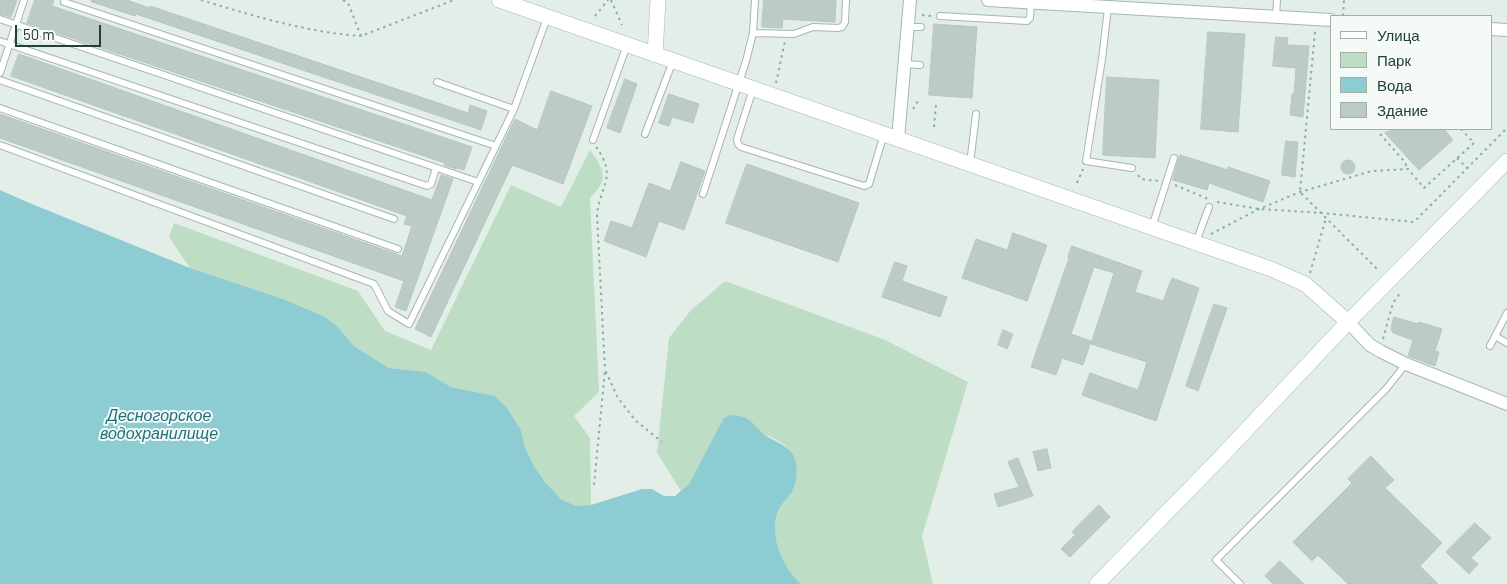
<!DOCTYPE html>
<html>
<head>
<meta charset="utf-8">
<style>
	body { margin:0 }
	#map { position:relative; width:1507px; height:584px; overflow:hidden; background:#e4eee9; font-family:Barlow,sans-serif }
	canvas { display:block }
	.legend { position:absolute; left:1330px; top:15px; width:162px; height:115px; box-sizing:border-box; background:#f5faf7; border:1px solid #a1afaa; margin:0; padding:6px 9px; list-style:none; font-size:15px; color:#233f36 }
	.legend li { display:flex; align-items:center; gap:10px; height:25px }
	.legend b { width:25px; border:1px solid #a1afaa }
	.scale { position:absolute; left:15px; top:25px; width:86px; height:22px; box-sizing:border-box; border:2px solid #233f36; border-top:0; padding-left:6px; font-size:15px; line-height:18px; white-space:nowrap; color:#233f36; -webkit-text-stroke:4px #f5faf7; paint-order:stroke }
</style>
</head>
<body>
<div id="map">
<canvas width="1507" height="584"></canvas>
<ul class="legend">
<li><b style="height:6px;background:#fff"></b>Улица</li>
<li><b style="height:14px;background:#bddec4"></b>Парк</li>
<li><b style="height:14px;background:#8cccd2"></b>Вода</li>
<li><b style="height:14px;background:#bccbc4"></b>Здание</li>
</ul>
<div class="scale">50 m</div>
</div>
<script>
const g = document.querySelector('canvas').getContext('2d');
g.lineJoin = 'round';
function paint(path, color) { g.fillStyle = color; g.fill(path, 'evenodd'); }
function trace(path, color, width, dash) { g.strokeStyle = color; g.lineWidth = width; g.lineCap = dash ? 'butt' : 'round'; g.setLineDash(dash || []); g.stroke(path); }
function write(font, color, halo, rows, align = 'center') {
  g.font = font + ' Barlow,sans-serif'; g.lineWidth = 4; g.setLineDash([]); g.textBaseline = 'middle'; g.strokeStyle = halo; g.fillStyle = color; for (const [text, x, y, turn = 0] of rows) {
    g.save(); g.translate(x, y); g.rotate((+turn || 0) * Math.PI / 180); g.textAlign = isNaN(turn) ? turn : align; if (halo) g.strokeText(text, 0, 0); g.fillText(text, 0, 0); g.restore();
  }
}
paint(new Path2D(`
	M 590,150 C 605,170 609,180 590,198 L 599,392 L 574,416 L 590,438 L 591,505 L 576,506 L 561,499 L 545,482 L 534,466 L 525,448 L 521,430 L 495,396 L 451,387 L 426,372 L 389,368 L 354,346 L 338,327 L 283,299 L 190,268 L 169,237 L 174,223 L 358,291 L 385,331 L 431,350 L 511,185 L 561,207 Z
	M 725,281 L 883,339 L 968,382 L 922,536 L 933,584 L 801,584 C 783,567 770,540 777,515 C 779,505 786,501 791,493 C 801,478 797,455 783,444 C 768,433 741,426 723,419 L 689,484 L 681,491 L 657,453 L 669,338 L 691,310 Z`), '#bddec4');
paint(new Path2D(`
	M 0,190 L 27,202 L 190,268 L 283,299 L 325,317 L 338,327 L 354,346 L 389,368 L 426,372 L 451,387 L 495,396 L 507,408 L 521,430 L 525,448 L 534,466 L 545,482 L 561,499 L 576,506 L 591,505 L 642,489 L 652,489 L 664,496 L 675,496 L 689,484 L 723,419 L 730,415 C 756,417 750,425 768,437 C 776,442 784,444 791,452 C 799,462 798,481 792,492 C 787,500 780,504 777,514 C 770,539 783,567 801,584 L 0,584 Z`), '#8cccd2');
const building = new Path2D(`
	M 0,0 L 17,0 L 11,17 L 0,14 Z
	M 35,0 L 54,0 L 52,6 L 472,147 L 464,170 L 457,168 L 456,169 L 444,165 L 445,163 L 27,23 Z
	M 92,0 L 127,0 L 149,8 L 150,6 L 468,113 L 470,105 L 487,111 L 481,130 L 136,14 L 135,16 L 92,2 Z
	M 764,0 L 836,0 L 835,22 L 783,19 L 782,28 L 762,27 Z
	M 934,24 L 977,27 L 972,98 L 929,95 Z
	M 1208,32 L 1245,34 L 1238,132 L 1201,129 Z
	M 1276,37 L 1288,38 L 1287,45 L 1309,46 L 1303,117 L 1290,115 L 1292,94 L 1294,94 L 1296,68 L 1273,66 Z
	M 19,54 L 432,200 L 441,175 L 453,179 L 406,311 L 395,307 L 404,281 L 0,138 L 0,114 L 402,256 L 412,226 L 404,224 L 407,216 L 11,76 Z
	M 1107,77 L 1159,80 L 1155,158 L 1103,155 Z
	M 625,79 L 637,84 L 620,133 L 607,128 Z
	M 551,91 L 592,106 L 563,184 L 512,165 L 431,337 L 415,329 L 515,119 L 537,130 Z
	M 669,94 L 699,104 L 693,123 L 672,117 L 669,126 L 659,123 Z
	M 1394,129 L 1444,129 L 1453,140 L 1419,170 L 1385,133 Z
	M 1286,141 L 1298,142 L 1295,177 L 1282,175 Z
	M 1180,155 L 1228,170 L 1228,167 L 1270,181 L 1263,202 L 1209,183 L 1207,190 L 1173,180 Z
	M1341 167a7 7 0 1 1 14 0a7 7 0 1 1-14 0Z
	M 681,162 L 705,171 L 684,230 L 659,221 L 646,257 L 604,241 L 611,221 L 632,228 L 649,183 L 670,191 Z
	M 747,164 L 859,203 L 838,262 L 726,223 Z
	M 1013,233 L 1047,245 L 1027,301 L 962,278 L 976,239 L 1007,250 Z
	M 1072,246 L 1142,271 L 1135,292 L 1163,301 L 1172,278 L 1199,288 L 1156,421 L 1082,395 L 1090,373 L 1138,390 L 1147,362 L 1091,344 L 1114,273 L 1094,267 L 1071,334 L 1091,341 L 1083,365 L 1062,358 L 1056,375 L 1031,367 L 1069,258 L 1068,257 Z
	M 895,262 L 907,266 L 902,281 L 947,297 L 940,317 L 882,297 Z
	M 1214,304 L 1227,308 L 1198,391 L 1186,386 Z
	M 1394,317 L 1418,324 L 1419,322 L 1442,329 L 1435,351 L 1439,352 L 1435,366 L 1408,356 L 1413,340 L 1393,333 L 1391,329 Z
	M 1003,330 L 1013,334 L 1007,349 L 998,345 Z
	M 1047,449 L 1051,468 L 1038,471 L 1033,452 Z
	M 1371,456 L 1394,480 L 1385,488 L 1442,543 L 1420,566 L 1438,584 L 1348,584 L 1318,555 L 1312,561 L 1293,542 L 1352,483 L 1348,479 Z
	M 1018,458 L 1033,496 L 998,507 L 994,494 L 1019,487 L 1008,462 Z
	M 1099,505 L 1110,517 L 1070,557 L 1061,549 L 1075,535 L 1072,532 Z
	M 1475,523 L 1491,538 L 1471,558 L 1478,564 L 1469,574 L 1446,552 Z
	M 1280,561 L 1304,584 L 1273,584 L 1265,576 Z`);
paint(building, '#bccbc4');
trace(building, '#b6c7bf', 1);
const lane = new Path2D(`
	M 64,2 L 496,146
	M 1108,8 L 1102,59 L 1086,161 L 1132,168
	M 940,16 L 1027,21 L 1030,18 L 1031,1
	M 1276,17 L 1277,0
	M 0,19 L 478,182
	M 908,27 L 921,27
	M 753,33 L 794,34 L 813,27 L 838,28 L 842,27 L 845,22 L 846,0
	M 0,41 L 427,186 L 431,184 L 436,168
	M 904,64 L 920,65
	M 0,73 L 24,0
	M 0,80 L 394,219
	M 437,82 L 514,109
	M 753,89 L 737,139 L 738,144 L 741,147 L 864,186 L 869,184 L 884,134
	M 0,108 L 398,249
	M 645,134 L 673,61
	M 593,140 L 627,45
	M 0,145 L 374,284 L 388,311 L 409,324 L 514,109 L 547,18
	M 970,164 L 976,114
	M 703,194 L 746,61 L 753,33 L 755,0
	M 1152,227 L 1174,158
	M 1196,242 L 1209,207
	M 1495,336 L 1507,343
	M 1490,346 L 1507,313
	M 1240,584 L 1216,560 L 1386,389 L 1406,364`);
const street = new Path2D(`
	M 988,0 L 1331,20
	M 1491,29 L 1507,30
	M 898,139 L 910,0
	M 1348,322 L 1370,345 L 1380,351 L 1406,364 L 1507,404`);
const secondary = new Path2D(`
	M 499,0 L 1271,269 L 1305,284 L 1348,322
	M 655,55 L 658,0
	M 1097,584 L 1219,459 L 1348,322 L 1507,161`);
trace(lane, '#a6b6b0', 8);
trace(street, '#a6b6b0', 14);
trace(secondary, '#a2b9b0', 16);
trace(new Path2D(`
	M 201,0 C 250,15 310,33 361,36
	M 343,0 L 348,3 L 361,36 L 454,0
	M 611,0 L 622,25
	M 922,15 L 932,16
	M 595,16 L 608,0
	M 1343,16 L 1344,0
	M 1315,32 L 1300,192 L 1379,271
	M 776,83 L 785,41
	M 913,109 L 918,101
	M 934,127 L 936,105
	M 1380,134 L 1404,161 L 1408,169
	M 596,147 C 618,177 600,185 597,215 L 605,370
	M 1457,158 L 1467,168
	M 1138,175 L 1141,179 L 1159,181
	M 1077,183 L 1083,169
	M 1175,185 L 1208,199
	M 1217,202 L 1259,209 L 1322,213 L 1414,222 L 1507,128
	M 1211,234 L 1259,209 L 1300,192 L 1372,171 L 1408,169 L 1424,188 L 1474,143 L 1461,129
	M 1310,273 L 1326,218
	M 1383,339 L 1393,303 L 1400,293
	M 594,485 L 605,370 L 618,398 L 635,420 L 662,442`), '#84b1a0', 2, [2.5, 4]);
trace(lane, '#fff', 6);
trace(street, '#fff', 12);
trace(secondary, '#fff', 15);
write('italic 16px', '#1d727c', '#f5faf7', [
	["Десногорское",159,416],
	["водохранилище",159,434]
]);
</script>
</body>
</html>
